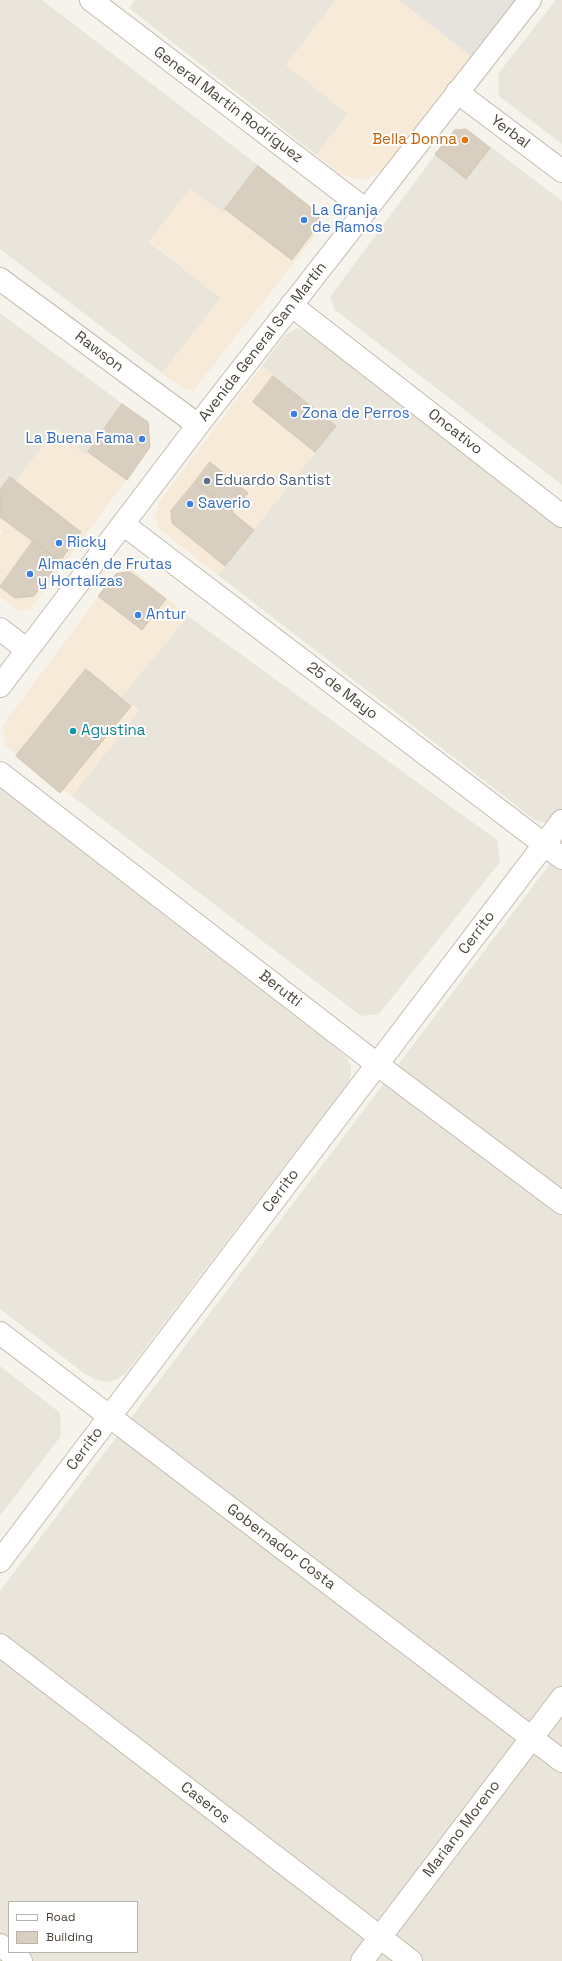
<!DOCTYPE html>
<html>
<head>
<meta charset="utf-8">
<style>
	body { margin:0 }
	#map { position:relative; width:562px; height:1961px; overflow:hidden; background:#f6f3ec; font-family:"Space Grotesk",sans-serif }
	canvas { display:block }
	.legend { position:absolute; left:8px; top:1901px; width:130px; height:52px; box-sizing:border-box; background:#fff; border:1px solid #b7b4b0; margin:0; padding:5px 7px; list-style:none; font-size:12px; color:#4b4439 }
	.legend li { display:flex; align-items:center; gap:8px; height:20px }
	.legend b { width:20px; border:1px solid #b7b4b0 }
</style>
</head>
<body>
<div id="map">
<canvas width="562" height="1961"></canvas>
<ul class="legend">
<li><b style="height:5px;background:#fff"></b>Road</li>
<li><b style="height:11px;background:#d8cfc1"></b>Building</li>
</ul>
</div>
<script>
const g = document.querySelector('canvas').getContext('2d');
g.lineJoin = 'round';
function paint(path, color) { g.fillStyle = color; g.fill(path, 'evenodd'); }
function trace(path, color, width, dash) { g.strokeStyle = color; g.lineWidth = width; g.lineCap = dash ? 'butt' : 'round'; g.setLineDash(dash || []); g.stroke(path); }
function write(font, color, halo, rows, align = 'center') {
  g.font = font + ' "Space Grotesk",sans-serif'; g.lineWidth = 4; g.setLineDash([]); g.textBaseline = 'middle'; g.strokeStyle = halo; g.fillStyle = color; for (const [text, x, y, turn = 0] of rows) {
    g.save(); g.translate(x, y); g.rotate((+turn || 0) * Math.PI / 180); g.textAlign = isNaN(turn) ? turn : align; if (halo) g.strokeText(text, 0, 0); g.fillText(text, 0, 0); g.restore();
  }
}
paint(new Path2D(`
	M 0,0 L 42,0 L 259,166 L 224,214 L 190,189 L 149,242 L 221,298 L 162,373 L 0,249 Z
	M 135,0 L 336,0 L 286,65 L 348,114 L 316,155 L 129,8 Z
	M 556,0 L 562,0 L 562,144 L 499,96 L 498,74 Z
	M 455,128 L 471,132 L 562,201 L 562,485 L 335,310 L 330,297 Z
	M 0,313 L 123,404 L 86,456 L 56,429 L 0,502 Z
	M 297,328 L 311,333 L 562,527 L 562,810 L 557,817 L 547,823 L 536,821 L 218,575 L 336,426 L 262,366 L 285,335 Z
	M 188,616 L 497,840 L 500,862 L 379,1014 L 361,1016 L 72,796 L 139,710 L 121,697 Z
	M 0,788 L 341,1052 L 347,1058 L 351,1066 L 351,1075 L 348,1083 L 126,1373 L 116,1380 L 106,1382 L 96,1380 L 85,1374 L 0,1309 Z
	M 562,848 L 562,1961 L 0,1961 L 0,1591 ZM 9,1902 L 137,1902 L 137,1952 L 9,1952 Z
	M 0,1366 L 60,1413 L 61,1436 L 0,1516 Z`), '#eae5da');
paint(new Path2D(`
	M 336,0 L 399,0 L 472,57 L 384,170 L 365,180 L 341,175 L 316,155 L 348,114 L 286,65 Z
	M 259,166 L 320,214 L 322,227 L 193,391 L 184,389 L 162,373 L 221,298 L 149,241 L 190,189 L 224,214 Z
	M 262,366 L 336,426 L 218,575 L 159,529 L 155,517 L 159,502 Z
	M 123,404 L 149,423 L 151,447 L 31,608 L 20,611 L 0,597 L 0,535 L 3,531 L 0,528 L 0,502 L 56,429 L 86,456 Z
	M 133,570 L 188,616 L 121,697 L 139,710 L 72,796 L 5,745 L 3,725 L 116,573 Z`), '#f7ead8');
paint(new Path2D(`
	M 399,0 L 516,0 L 472,57 Z`), '#e6e2dd');
const building = new Path2D(`
	M 466,129 L 490,148 L 466,179 L 435,154 L 454,131 Z
	M 258,166 L 318,213 L 319,224 L 292,260 L 225,209 Z
	M 273,376 L 336,426 L 315,452 L 253,402 Z
	M 122,404 L 148,422 L 150,447 L 127,480 L 88,452 Z
	M 210,462 L 248,493 L 232,512 L 195,482 Z
	M 10,477 L 81,532 L 60,561 L 0,517 L 0,490 Z
	M 195,482 L 254,530 L 225,566 L 172,523 L 171,511 Z
	M 33,541 L 60,561 L 34,596 L 15,598 L 0,587 Z
	M 130,572 L 166,599 L 142,630 L 98,596 L 116,574 Z
	M 86,669 L 131,706 L 60,793 L 16,756 Z`);
paint(building, '#d8cfc1');
trace(building, '#d3c7b4', 1);
const minor = new Path2D(`
	M 91,0 L 366,210
	M 457,92 L 562,171
	M 0,279 L 198,425
	M 291,305 L 562,516
	M 123,524 L 562,858
	M 0,629 L 27,650
	M 0,773 L 378,1065 L 562,1203
	M 0,1333 L 562,1761
	M 0,1561 L 562,821
	M 0,1645 L 411,1961
	M 0,1945 L 21,1961
	M 362,1961 L 562,1698`);
const tertiary = new Path2D(`
	M 0,686 L 198,425 L 530,0`);
trace(minor, '#c2bbae', 24);
trace(tertiary, '#c2bbae', 24);
trace(minor, '#fff', 22);
trace(tertiary, '#fff', 22);
for (const [x, y, r, color] of [
	[465,140,4,"#e8710a"],
	[304,220,4,"#3f7fe0"],
	[294,414,4,"#3f7fe0"],
	[142,439,4,"#3f7fe0"],
	[207,481,4,"#5c6f8a"],
	[190,504,4,"#3f7fe0"],
	[59,543,4,"#3f7fe0"],
	[30,574,4,"#3f7fe0"],
	[138,615,4,"#3f7fe0"],
	[73,731,4,"#0f9aa8"]
]) { const dot = new Path2D(); dot.arc(x, y, r, 0, 2 * Math.PI); g.fillStyle = color; g.fill(dot); trace(dot, '#fff', 1.5); }
write('15px', '#4b4439', '#fff', [
	["General Martín Rodríguez",228,105,37],
	["Yerbal",510,132,37],
	["Avenida General San Martín",263,342,-52],
	["Rawson",99,352,37],
	["Oncativo",455,432,38],
	["25 de Mayo",342,691,37],
	["Cerrito",477,933,-53],
	["Berutti",280,989,38],
	["Cerrito",281,1191,-53],
	["Cerrito",85,1449,-53],
	["Gobernador Costa",281,1547,37],
	["Caseros",205,1803,38],
	["Mariano Moreno",462,1829,-53]
]);
write('15px', '#c56008', '#fff', [
	["Bella Donna",457,140]
], 'right');
write('15px', '#366cbe', '#fff', [
	["La Granja",312,211],
	["de Ramos",312,228],
	["Zona de Perros",302,414],
	["La Buena Fama",134,439,"right"],
	["Saverio",198,504],
	["Ricky",67,543],
	["Almacén de Frutas",38,565],
	["y Hortalizas",38,582],
	["Antur",146,615]
], 'left');
write('15px', '#4e5e75', '#fff', [
	["Eduardo Santist",215,481]
], 'left');
write('15px', '#0d838f', '#fff', [
	["Agustina",81,731]
], 'left');
</script>
</body>
</html>
